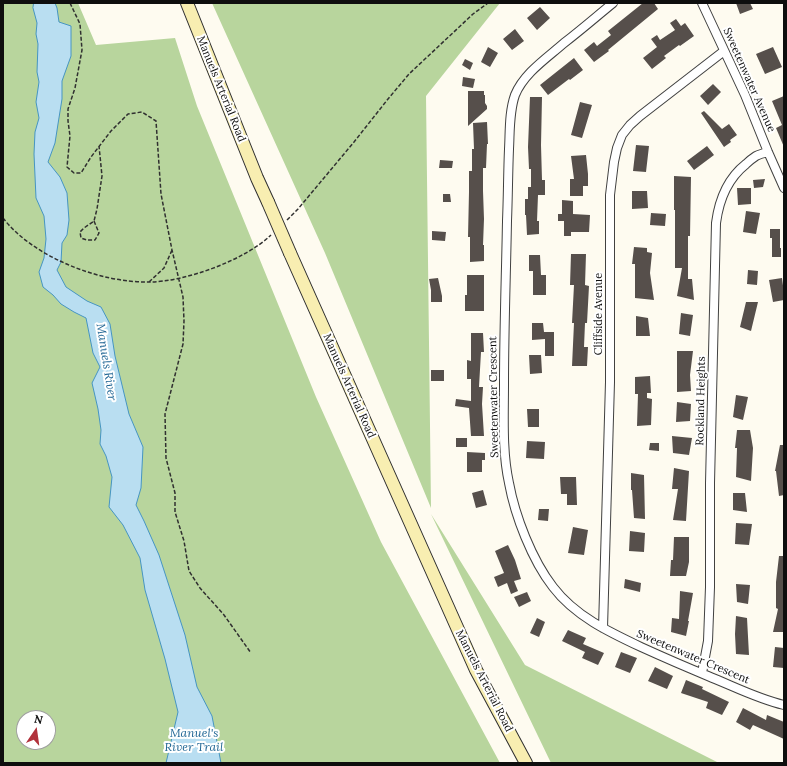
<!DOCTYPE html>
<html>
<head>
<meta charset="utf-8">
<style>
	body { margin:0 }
	#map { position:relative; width:787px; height:766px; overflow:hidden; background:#fefbf0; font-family:Lora,serif }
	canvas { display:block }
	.frame { position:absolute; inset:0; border:4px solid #0e0e0e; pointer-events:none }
	.north { position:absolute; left:16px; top:710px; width:40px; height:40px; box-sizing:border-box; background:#fff; border:1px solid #9f9f9f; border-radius:50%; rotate:13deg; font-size:11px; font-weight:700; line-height:16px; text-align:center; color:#0e0e0e }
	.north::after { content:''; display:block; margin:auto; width:14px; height:18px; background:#b2323c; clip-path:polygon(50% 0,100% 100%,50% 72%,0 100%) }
</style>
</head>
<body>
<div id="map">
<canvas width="787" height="766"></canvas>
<div class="frame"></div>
<div class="north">N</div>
</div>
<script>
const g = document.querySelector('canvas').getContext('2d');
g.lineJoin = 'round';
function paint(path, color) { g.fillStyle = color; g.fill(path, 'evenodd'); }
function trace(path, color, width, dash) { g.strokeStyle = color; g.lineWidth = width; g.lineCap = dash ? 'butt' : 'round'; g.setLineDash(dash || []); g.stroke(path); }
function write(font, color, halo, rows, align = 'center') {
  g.font = font + ' Lora,serif'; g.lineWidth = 4; g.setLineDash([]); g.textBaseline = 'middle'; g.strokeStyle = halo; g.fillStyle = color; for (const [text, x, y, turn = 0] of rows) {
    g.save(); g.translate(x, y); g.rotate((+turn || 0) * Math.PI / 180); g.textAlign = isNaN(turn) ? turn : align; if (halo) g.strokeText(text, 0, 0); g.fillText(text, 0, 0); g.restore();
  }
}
paint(new Path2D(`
	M 3,3 L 78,3 L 96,45 L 175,38 L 197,106 L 316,397 L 381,542 L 500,763 L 3,763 ZM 24,718 L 48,718 L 48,742 L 24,742 Z
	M 212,3 L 500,3 L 426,96 L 431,508 L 325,253 Z
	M 431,514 L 525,665 L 719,763 L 551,763 Z`), '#b8d59d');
const water = new Path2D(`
	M 34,3 L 55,3 L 57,8 L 59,22 L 71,26 L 71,56 L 62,81 L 62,99 L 58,124 L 55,143 L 48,162 L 60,177 L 67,193 L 69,220 L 67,235 L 62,243 L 61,262 L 57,270 L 66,287 L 87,301 L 101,307 L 110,324 L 115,356 L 129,414 L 143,447 L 141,488 L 136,505 L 144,521 L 159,555 L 185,635 L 197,687 L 212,716 L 221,763 L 166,763 L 178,712 L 165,659 L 145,590 L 140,558 L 123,525 L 109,507 L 112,477 L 106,456 L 100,444 L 101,430 L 98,409 L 92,383 L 100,367 L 93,353 L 86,318 L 74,312 L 61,304 L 53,295 L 43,287 L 39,272 L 44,258 L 46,239 L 44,216 L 36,198 L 34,154 L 35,132 L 39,118 L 36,102 L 39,82 L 37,72 L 38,44 L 36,34 L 37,23 L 33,8 Z`);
paint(water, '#b9def1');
trace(water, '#4695c2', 1);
paint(new Path2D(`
	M 643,3 L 654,3 L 658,9 L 608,50 L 609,51 L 594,62 L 584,50 L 594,42 L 597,46 L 611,35 L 608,31 Z
	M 736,3 L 750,3 L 753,9 L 740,14 Z
	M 540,7 L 550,18 L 537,30 L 527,18 Z
	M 676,19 L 681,26 L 685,23 L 694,36 L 680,46 L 679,45 L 664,56 L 666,58 L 652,69 L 643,58 L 657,47 L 651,39 L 657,35 L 660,40 L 675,30 L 670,23 Z
	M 515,29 L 524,41 L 512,50 L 503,39 Z
	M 488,47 L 498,53 L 490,67 L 481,62 Z
	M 773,47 L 782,67 L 765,74 L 756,54 Z
	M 574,58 L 583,70 L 570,80 L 569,79 L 548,95 L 540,85 Z
	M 465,59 L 473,63 L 470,70 L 462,65 Z
	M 463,77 L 475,79 L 473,88 L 462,86 Z
	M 713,84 L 721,92 L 708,105 L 700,96 Z
	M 468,91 L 484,91 L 484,95 L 485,95 L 485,103 L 487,106 L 487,109 L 468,126 Z
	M 784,96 L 784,147 L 776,128 L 782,125 L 772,101 Z
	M 530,97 L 542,97 L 541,145 L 542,180 L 545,180 L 545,195 L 538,195 L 537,221 L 539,221 L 539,234 L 527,235 L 526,215 L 525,215 L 525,199 L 528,199 L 528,187 L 531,187 L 531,169 L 529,169 L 528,147 Z
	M 580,102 L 592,105 L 582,138 L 571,135 Z
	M 704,111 L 722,129 L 729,124 L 737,135 L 730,140 L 731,142 L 724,147 L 701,113 Z
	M 487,122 L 488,144 L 487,144 L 486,168 L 483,168 L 483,191 L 484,219 L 483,245 L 484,245 L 484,261 L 470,262 L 470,237 L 468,237 L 469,192 L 469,171 L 472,171 L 472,149 L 474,149 L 473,123 Z
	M 636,145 L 649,146 L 646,172 L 633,171 Z
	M 707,146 L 714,155 L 694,170 L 687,161 Z
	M 586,155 L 588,174 L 588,186 L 583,186 L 583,196 L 570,196 L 570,179 L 574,179 L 571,156 Z
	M 440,160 L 453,161 L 452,168 L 439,168 Z
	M 674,176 L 691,177 L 690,236 L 688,236 L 688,279 L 692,279 L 694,300 L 677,296 L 682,268 L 675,268 L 675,210 L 674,210 Z
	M 765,179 L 763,187 L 754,188 L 753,180 Z
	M 737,188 L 751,188 L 751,204 L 738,205 Z
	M 632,191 L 647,191 L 648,208 L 632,209 Z
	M 443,194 L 450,194 L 451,202 L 443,202 Z
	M 562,200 L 573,201 L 573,214 L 590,215 L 589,232 L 571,232 L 571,236 L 564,236 L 564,221 L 558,221 L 558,214 L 562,214 Z
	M 746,211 L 760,213 L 756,234 L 743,232 Z
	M 651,213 L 666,214 L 665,226 L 650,225 Z
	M 770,229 L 780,229 L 780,248 L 781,248 L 781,257 L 772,257 L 772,238 L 770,238 Z
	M 432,231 L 446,232 L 445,241 L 432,240 Z
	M 634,247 L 647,248 L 647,252 L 652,253 L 650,273 L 654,300 L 635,298 L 635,264 L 632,264 Z
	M 571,254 L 586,254 L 585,285 L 589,286 L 587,323 L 585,323 L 584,347 L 588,347 L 587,366 L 572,366 L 574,323 L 572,323 L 574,285 L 570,285 Z
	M 529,255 L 540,255 L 541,275 L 546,275 L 546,295 L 533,295 L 533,271 L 529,271 Z
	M 748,270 L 758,271 L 757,285 L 747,284 Z
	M 467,275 L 484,275 L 484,311 L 465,311 L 465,295 L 467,295 Z
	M 438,278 L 442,296 L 442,302 L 431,302 L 431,290 L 429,279 Z
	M 782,278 L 784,293 L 784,300 L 773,302 L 769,280 Z
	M 746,302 L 758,302 L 751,331 L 740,327 Z
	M 681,313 L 693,315 L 690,336 L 679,334 Z
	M 636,316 L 648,318 L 650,336 L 636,336 Z
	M 532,323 L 543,323 L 544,332 L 554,332 L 554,356 L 545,356 L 545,339 L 532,340 Z
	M 471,333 L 483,333 L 484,352 L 481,352 L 479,387 L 483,387 L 482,404 L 484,436 L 471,436 L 469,408 L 455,406 L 456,399 L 471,401 L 471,379 L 467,379 L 467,360 L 471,361 Z
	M 677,351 L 693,351 L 690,375 L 691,391 L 677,392 Z
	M 529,355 L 541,355 L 542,373 L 530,374 Z
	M 431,370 L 444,370 L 444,381 L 431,381 Z
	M 650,376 L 651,393 L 647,393 L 647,398 L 652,399 L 651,425 L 637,426 L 638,394 L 635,394 L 635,377 Z
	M 736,395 L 748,397 L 743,420 L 733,417 Z
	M 677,402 L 691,404 L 690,421 L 676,422 Z
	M 527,409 L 539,409 L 539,427 L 528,427 Z
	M 737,430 L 750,430 L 753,448 L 751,481 L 736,477 L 737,448 L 735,448 Z
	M 672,436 L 692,438 L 689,455 L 673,453 Z
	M 456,438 L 467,438 L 467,447 L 456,447 Z
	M 527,441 L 545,442 L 544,459 L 526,458 Z
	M 650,443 L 659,443 L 659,451 L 649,450 Z
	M 780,445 L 784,445 L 784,495 L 779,496 L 776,471 L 775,471 Z
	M 467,452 L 485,453 L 485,460 L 482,460 L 482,472 L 467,472 Z
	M 674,468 L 689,471 L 686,521 L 673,520 L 678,489 L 672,489 Z
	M 631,473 L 644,475 L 645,519 L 634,518 L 632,490 L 631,490 Z
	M 560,477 L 576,477 L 577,505 L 567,505 L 567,494 L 561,494 Z
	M 483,490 L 487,505 L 476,508 L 472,493 Z
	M 733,493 L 745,493 L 747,512 L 733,510 Z
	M 539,509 L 549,509 L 548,521 L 538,520 Z
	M 736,523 L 752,524 L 749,545 L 735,544 Z
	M 573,527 L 588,530 L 584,555 L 568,553 Z
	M 630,531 L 645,533 L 644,552 L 629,551 Z
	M 674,537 L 689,537 L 689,562 L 686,576 L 670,576 L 671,560 L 673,560 Z
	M 508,545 L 515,560 L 521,579 L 514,581 L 518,591 L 511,594 L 507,583 L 498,587 L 494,577 L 504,573 L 495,551 Z
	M 779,556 L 784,556 L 784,632 L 773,632 L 778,609 L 776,608 L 776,582 Z
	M 625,579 L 641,583 L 640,592 L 624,588 Z
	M 736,584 L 750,585 L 748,604 L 737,602 Z
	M 680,591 L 693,593 L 688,621 L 689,621 L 686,636 L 671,632 L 672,618 L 679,619 Z
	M 527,592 L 531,601 L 519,607 L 514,597 Z
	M 736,616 L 747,618 L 749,655 L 736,654 L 735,634 Z
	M 537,618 L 545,622 L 539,637 L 530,633 Z
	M 568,630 L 586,638 L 583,644 L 604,653 L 598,665 L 582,658 L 585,652 L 562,641 Z
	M 775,647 L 784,648 L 784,668 L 773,667 Z
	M 621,652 L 637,658 L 630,673 L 615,667 Z
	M 655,667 L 673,676 L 667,689 L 648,681 Z
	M 686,680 L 703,687 L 702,689 L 729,702 L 722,715 L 706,708 L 708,702 L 681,693 Z
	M 743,708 L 766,720 L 767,715 L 784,722 L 784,739 L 753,725 L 750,730 L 736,722 Z`), '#564f4b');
const street = new Path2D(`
	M 613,3 C 597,16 581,30 564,43 C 547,58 524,73 515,95 C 509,112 510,131 509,149 C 508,173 508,197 507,221 C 506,276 504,330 504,384 C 504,417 502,451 509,483 C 515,516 532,560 553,587 C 575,616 609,632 641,647 C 663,657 686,667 708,676 C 733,686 758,699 784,705
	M 702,3 L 745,95 L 768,152 L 784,188
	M 603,628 L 610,382 L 610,195 L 614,162 L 617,148 L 622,135 L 630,125 L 640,116 L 724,51
	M 702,673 L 708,641 L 710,587 L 710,483 L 716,223 C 719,200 727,179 746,164 C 749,161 753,158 756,156 C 760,154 764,153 768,152`);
const secondary = new Path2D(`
	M 187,3 L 257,178 L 268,202
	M 290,253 L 476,670 L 526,763`);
trace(street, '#414141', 10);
trace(secondary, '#303030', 14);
trace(new Path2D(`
	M 70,3 L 80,24 L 82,50 L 75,88 L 68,109 L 68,121 L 70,136 L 67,167 L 74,173 L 81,173 L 91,157 L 111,131 L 128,114 L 142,112 L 156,121 L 161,194 L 172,250 L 183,297 L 184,321 L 183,344 L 165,414 L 166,458 L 175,493 L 175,512 L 184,541 L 189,571 L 200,588 L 224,615 L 251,653
	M 3,218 C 33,257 100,283 149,282 C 185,282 245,260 271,235
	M 287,220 L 298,209 L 354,142 L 388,99 L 409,74 L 473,14 L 488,3
	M 94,221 L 99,233 L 95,240 L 87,240 L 81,238 L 80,232 L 84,228 L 94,221 L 97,209 L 102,176 L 99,146
	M 149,282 L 164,268 L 172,250`), '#303030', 1.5, [4, 2]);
trace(street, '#fff', 8);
trace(secondary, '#f8eeb1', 12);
const secondaryBridge = new Path2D(`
	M 268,202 L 290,253`);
trace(secondaryBridge, '#303030', 14, []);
trace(secondaryBridge, '#f8eeb1', 12);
write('11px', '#0e0e0e', '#fff', [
	["Sweetenwater Avenue",749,80,66],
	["Manuels Arterial Road",221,89,68],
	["Cliffside Avenue",599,314,-90],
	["Manuels Arterial Road",349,386,66],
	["Sweetenwater Crescent",494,397,-91],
	["Rockland Heights",701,401,-89],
	["Sweetenwater Crescent",693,657,23],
	["Manuels Arterial Road",484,681,63]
]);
write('italic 12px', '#226795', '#fff', [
	["Manuels River",106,362,81],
	["Manuel's",194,734],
	["River Trail",194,748]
]);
</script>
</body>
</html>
